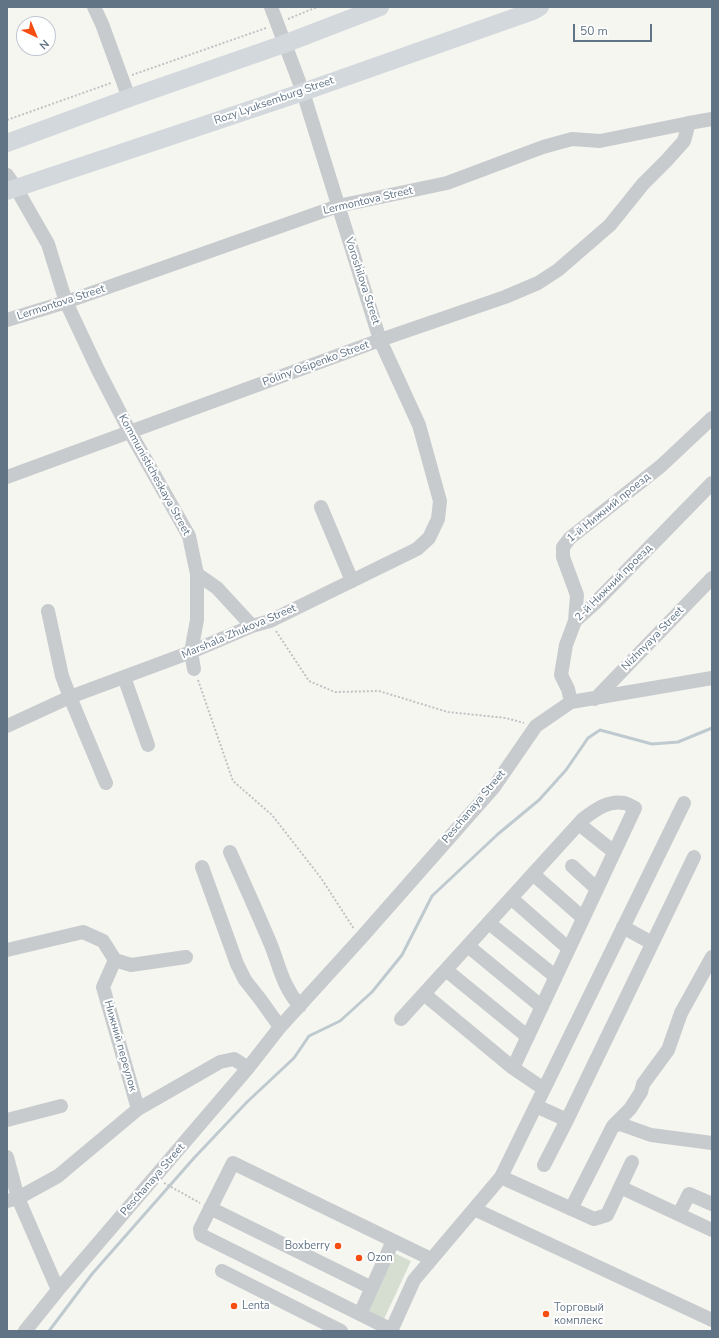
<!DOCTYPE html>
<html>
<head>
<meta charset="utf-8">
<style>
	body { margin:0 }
	#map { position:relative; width:719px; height:1338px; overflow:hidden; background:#f6f6f1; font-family:"Nunito Sans",sans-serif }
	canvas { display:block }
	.frame { position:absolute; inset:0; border:8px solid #617486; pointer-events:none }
	.north { position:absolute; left:16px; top:16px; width:40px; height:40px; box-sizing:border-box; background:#fff; border:1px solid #c0c7cf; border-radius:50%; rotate:136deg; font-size:11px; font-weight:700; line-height:16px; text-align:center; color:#617486 }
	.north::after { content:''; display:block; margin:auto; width:14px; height:18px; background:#f64e12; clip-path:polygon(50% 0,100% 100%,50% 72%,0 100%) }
	.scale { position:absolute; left:573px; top:24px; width:79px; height:18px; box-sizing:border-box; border:2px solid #617486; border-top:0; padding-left:5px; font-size:12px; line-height:14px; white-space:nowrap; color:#617486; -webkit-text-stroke:3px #fff; paint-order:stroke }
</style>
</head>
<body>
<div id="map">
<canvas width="719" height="1338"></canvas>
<div class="frame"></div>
<div class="north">N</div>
<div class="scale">50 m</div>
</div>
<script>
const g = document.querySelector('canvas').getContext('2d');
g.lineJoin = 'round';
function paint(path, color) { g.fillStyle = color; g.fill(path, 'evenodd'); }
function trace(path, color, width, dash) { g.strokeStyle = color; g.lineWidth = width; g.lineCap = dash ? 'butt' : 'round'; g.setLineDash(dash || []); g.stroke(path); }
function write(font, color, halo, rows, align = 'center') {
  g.font = font + ' "Nunito Sans",sans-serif'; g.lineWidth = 4; g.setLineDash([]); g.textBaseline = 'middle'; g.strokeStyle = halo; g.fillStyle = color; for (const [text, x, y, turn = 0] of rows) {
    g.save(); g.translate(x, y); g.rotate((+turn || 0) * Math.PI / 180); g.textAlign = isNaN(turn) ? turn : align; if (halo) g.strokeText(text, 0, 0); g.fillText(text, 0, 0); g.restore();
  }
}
paint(new Path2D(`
	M 392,1252 L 411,1261 L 384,1319 L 369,1311 L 368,1305 Z`), '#d6ded2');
trace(new Path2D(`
	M 49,1331 L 92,1274 L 194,1158 L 247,1102 L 294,1058 L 309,1036 L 340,1021 L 372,992 L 402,955 L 432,896 L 498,834 L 539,800 L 566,770 L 588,738 L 600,730 L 652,744 L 678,742 L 712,728`), '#becacf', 3);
trace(new Path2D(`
	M 288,19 L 317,7
	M 132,75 L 266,28
	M 7,120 L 111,83
	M 276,631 L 309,681 L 335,692 L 379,691 L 448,712 L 506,718 L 524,723
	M 198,680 L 233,781 L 272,815 L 321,878 L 354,929
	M 164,1183 L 200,1203`), '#c0c2c4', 2, [2, 2]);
trace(new Path2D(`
	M 94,7 L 102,24 L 129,98
	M 7,175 L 16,188 L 48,244 L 66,302 L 98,370 L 130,432 L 189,536 L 197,574 L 197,620 L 191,652 L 194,669
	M 7,320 L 66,302 L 338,206 L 447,183 L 543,147 L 572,139 L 600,141 L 689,123
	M 7,477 L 380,340 L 505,297 L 538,283 L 558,270 L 610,225 L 643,184 L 667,160 L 684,141 L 689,123 L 712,119
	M 321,507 L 352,581
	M 197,574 L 217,588 L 252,626
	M 48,611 L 62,676 L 70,697 L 106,783
	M 575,621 L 577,595 L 563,557 L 563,547 L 570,538 L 661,466 L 712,418
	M 124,677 L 148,745
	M 595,699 L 712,578
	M 571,702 L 568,689 L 561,675 L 566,645 L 575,621 L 595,603 L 712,483
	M 7,726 L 70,697 L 191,652 L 252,626 L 270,621 L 417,549 L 429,538 L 438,519 L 440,501 L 419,425 L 380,340 L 303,92 L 271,7
	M 579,824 L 614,852
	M 230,852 C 244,883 258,914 271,945 C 280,968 283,987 300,1006
	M 572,866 L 597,889
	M 202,867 L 237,964 L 245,980 L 260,999 L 280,1027
	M 533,874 L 583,918
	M 511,898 L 569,949
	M 489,923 L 556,977
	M 623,927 L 652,943
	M 468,946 L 542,1007
	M 7,950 L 83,932 L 103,941 L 115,960 L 103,987 L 138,1109
	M 115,960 L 131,965 L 186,957
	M 446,970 L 528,1037
	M 424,994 L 513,1068 L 544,1089
	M 401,1019 L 583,819 C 595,810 608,800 624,803 C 627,803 632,807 635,808 L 513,1068
	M 536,1106 L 567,1120
	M 7,1120 L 61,1106
	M 613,1126 L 630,1109 L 641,1092 L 643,1084 L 668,1050 L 681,1013 L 712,957
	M 7,1157 L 18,1198 L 58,1290
	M 544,1165 L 567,1120 L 694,857
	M 501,1177 L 594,1219 L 607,1215 L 632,1162
	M 620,1187 L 712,1230
	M 7,1201 L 18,1198 L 58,1176 L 138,1109 L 220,1062 L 234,1059 L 248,1068
	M 210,1208 L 372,1288
	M 474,1209 L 712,1320
	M 571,1209 L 613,1126 L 620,1124 L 651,1135 L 712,1143
	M 679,1214 L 689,1194 L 712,1204
	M 222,1271 L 341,1331
	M 360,1314 L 393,1241
	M 392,1330 L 201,1235 L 200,1229 L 233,1163 L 431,1259
	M 25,1331 L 58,1290 L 248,1068 L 280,1027 L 361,938 L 494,787 L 536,726 L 571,702 L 712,678
	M 391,1331 L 414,1280 L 501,1177 L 684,803`), '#c8cbce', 14);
trace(new Path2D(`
	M 7,143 L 129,98 L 284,44 L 380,7
	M 7,191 L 303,92 L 533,11 L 540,7`), '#d3d8dd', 18);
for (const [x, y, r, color] of [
	[338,1246,4,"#f64e12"],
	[359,1258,4,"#f64e12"],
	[234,1306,4,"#f64e12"],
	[546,1314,4,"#f64e12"]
]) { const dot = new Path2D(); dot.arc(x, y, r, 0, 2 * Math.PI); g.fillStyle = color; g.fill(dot); trace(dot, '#fff', 1.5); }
write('11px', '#617486', '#fff', [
	["Rozy Lyuksemburg Street",274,101,-19],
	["Lermontova Street",368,201,-13],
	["Voroshilova Street",362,281,72],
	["Lermontova Street",61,303,-18],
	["Poliny Osipenko Street",316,364,-20],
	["Kommunisticheskaya Street",154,475,61],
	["1-й Нижний проезд",609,508,-39],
	["2-й Нижний проезд",614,583,-45],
	["Marshala Zhukova Street",239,632,-23],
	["Nizhnyaya Street",653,639,-46],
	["Peschanaya Street",474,807,-50],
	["Нижний переулок",120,1046,74],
	["Peschanaya Street",153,1180,-49]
]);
write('11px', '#617486', '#fff', [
	["Boxberry",330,1246,"right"],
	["Ozon",367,1258],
	["Lenta",242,1306],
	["Торговый",554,1308],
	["комплекс",554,1321]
], 'left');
</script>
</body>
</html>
